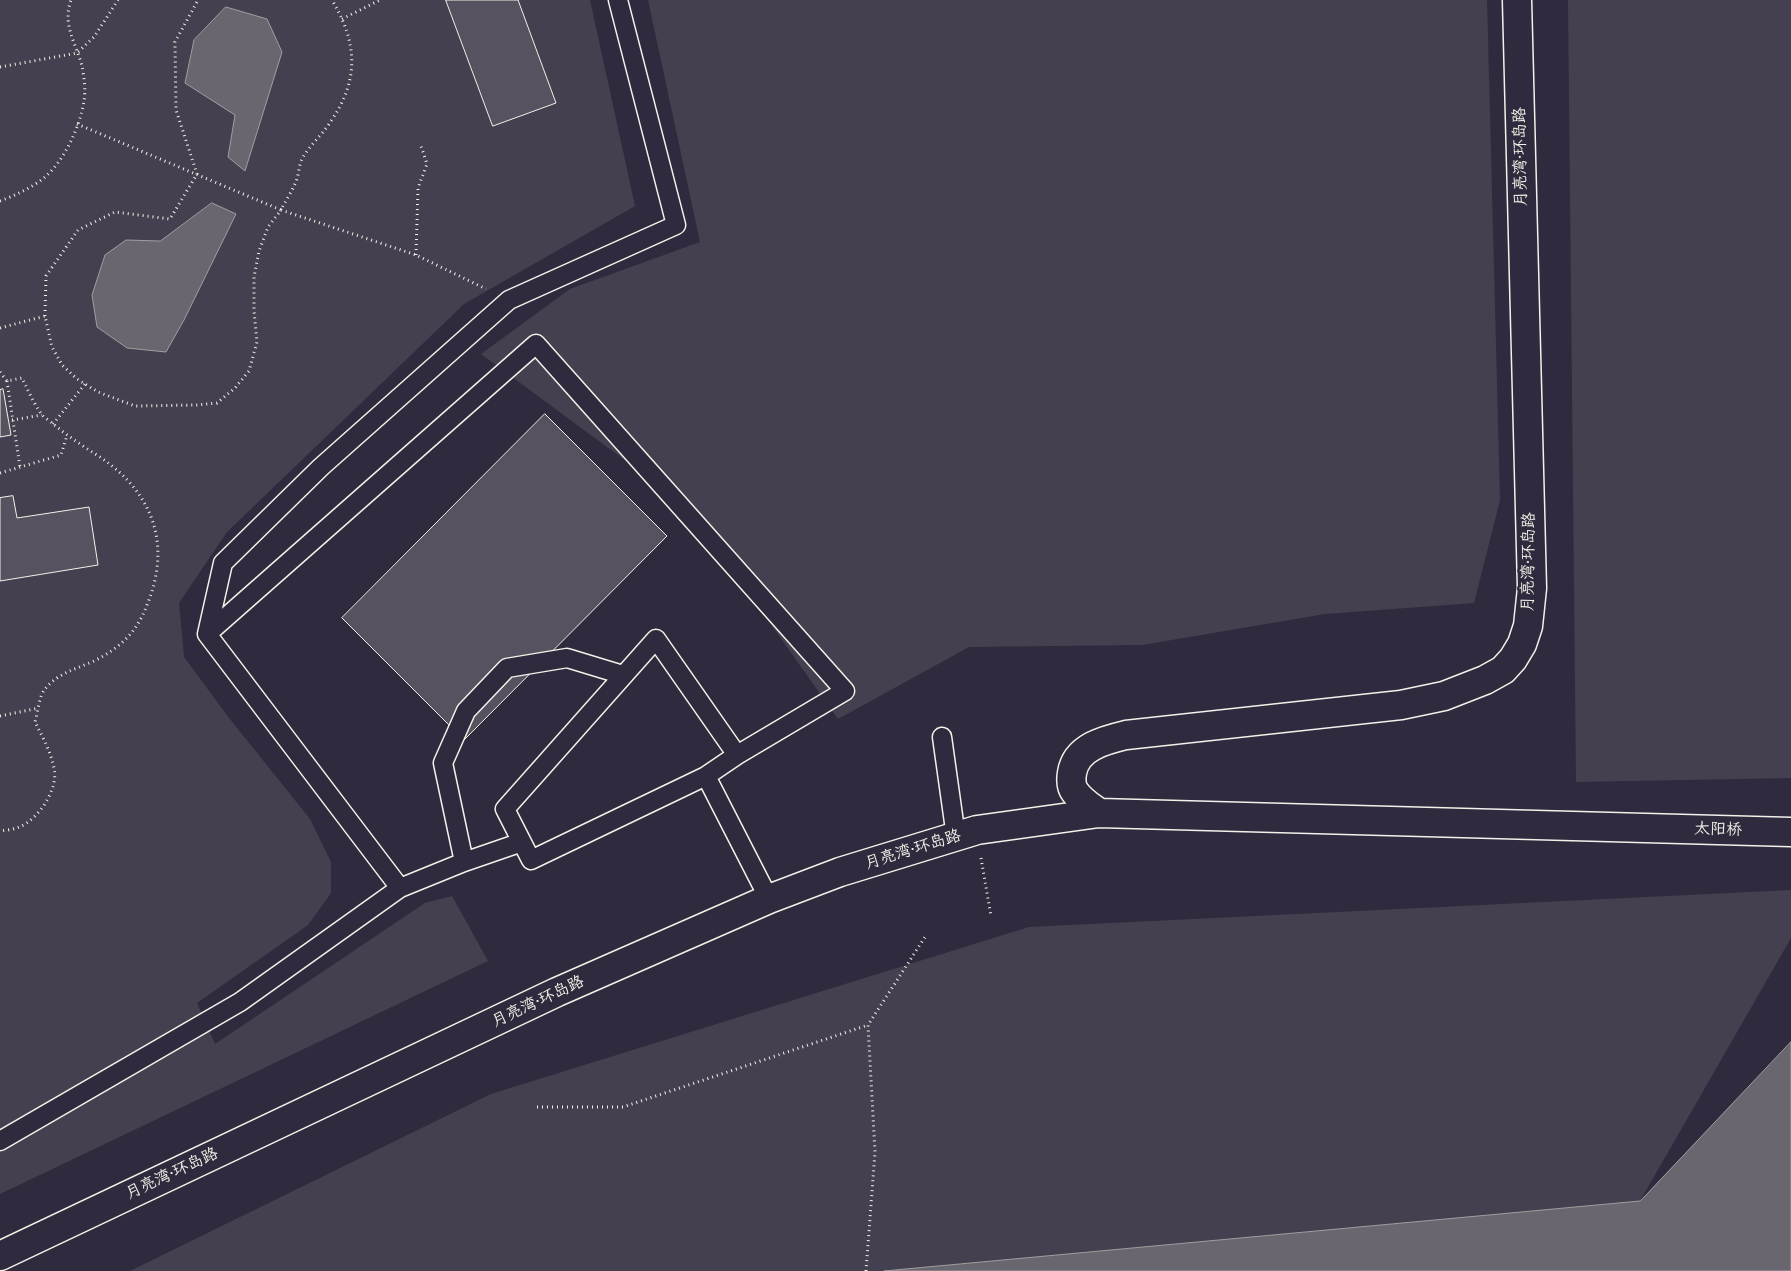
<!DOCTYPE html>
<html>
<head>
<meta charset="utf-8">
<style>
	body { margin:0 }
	canvas { display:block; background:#2f2a3d }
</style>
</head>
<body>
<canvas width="1791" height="1271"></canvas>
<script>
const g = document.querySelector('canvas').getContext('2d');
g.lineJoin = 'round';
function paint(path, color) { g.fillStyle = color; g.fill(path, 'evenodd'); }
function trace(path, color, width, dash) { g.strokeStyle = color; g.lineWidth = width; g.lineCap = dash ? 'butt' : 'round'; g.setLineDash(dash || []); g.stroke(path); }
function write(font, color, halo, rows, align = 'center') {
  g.font = font + ' Itim,"LXGW WenKai TC",sans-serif'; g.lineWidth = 5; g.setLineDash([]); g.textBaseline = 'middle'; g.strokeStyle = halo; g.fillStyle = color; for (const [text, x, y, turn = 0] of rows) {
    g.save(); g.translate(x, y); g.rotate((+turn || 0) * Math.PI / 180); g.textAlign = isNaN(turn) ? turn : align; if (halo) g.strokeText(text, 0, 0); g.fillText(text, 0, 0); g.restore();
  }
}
paint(new Path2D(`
	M 0,0 L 590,0 L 635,206 L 464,304 L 227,532 L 179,603 L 184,657 L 229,718 L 310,819 L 331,862 L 331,893 L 308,925 L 197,1003 L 215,1044 L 425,903 L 452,896 L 488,961 L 0,1194 Z
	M 648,0 L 1487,0 L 1500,500 L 1474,603 L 1325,614 L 1142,645 L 969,647 L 838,719 L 687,506 L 481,354 L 570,289 L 700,242 Z
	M 1568,0 L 1791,0 L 1791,778 L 1576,782 Z
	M 1791,890 L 1791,938 L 1640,1201 L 884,1271 L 130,1271 L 491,1094 L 1029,927 Z`), '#454050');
const water = new Path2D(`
	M 226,7 L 267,19 L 282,52 L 245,171 L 228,157 L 235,115 L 185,83 L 194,40 Z
	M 212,203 L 236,214 L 184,320 L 166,352 L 127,348 L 97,327 L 92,295 L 105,255 L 126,240 L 160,241 Z
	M 1791,1042 L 1791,1271 L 884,1271 L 1640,1201 Z`);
paint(water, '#6a6670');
trace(water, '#a19ea0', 1);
const building = new Path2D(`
	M 446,0 L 518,0 L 556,103 L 493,126 Z
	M 3,389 L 11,435 L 0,437 L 0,390 Z
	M 545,414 L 667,536 L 464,740 L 342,618 Z
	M 13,496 L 17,518 L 89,507 L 98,565 L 0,581 L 0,498 Z`);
paint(building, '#56525f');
trace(building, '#f4f1e8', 1);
const lane = new Path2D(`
	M 207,634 L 536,344 L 845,691 L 737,755
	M 656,639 L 737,755 L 706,776 L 531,860 L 505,809 Z
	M 942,737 L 956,837
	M 706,776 L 769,899
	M 522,842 L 464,862 L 443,763 L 466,711 L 507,668 L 567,658 L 623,675
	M 400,888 L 464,862
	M 0,1141 L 240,1002 L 400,888 L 207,634 L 223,563 L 321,467 L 509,300 L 676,225 L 618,0`);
const street = new Path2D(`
	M 1517,0 L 1532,588 L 1528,626 L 1522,644 L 1513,659 L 1503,670 L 1485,680 L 1444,696 L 1401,705 L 1126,735 C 1105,740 1076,747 1072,773 C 1071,779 1071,787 1075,792 C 1081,801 1091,807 1099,813 L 1791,832
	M 0,1256 L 557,992 L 769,899 L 840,872 L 977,830 L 1099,813`);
trace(lane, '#f4f1e8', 21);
trace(street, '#f4f1e8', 31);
trace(new Path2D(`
	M 342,19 L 380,0
	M 0,67 L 77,53 L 94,37 L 118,0
	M 77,124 L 281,210 C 286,200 293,190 297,179 C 299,172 299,164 303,157 C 311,144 323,134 331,121 C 360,79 357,42 332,0
	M 0,201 C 16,195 31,188 44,178 C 64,161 80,127 84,101 C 86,91 84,76 82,66 C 76,43 62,25 71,0
	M 416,255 L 418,188 L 427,164 L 421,146
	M 45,316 L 46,276 L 78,230 L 115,212 L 170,219 L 197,174 L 176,110 L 175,42 L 198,0
	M 0,328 L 45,316 L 52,347 L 62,365 L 77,379 L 98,392 L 135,406 L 197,405 L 217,403 L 235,388 L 249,371 L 257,342 L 254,311 L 254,277 L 259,251 L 268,227 L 281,210 L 416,255 L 486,289
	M 0,372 L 7,381 L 22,378 C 28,390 34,404 42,415 C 45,418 50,421 53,424 C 68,436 84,447 100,457 C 153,493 172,544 147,605 C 137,632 120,648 94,661 C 76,669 58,673 45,689 C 39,696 38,712 35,722 C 42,736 51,752 54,768 C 59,789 38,820 19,827 C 13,830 6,830 0,831
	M 7,381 L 20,467
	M 12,420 L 42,415
	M 53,424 L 85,384
	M 0,473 L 61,455 L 67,435
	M 0,716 L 39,708
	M 981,858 L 991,916
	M 537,1107 L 623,1107 L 868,1025
	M 866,1271 L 875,1152 L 868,1025 L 925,937`), '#f4f1e8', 3, [1, 4]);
trace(lane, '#2f2a3d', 18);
trace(street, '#2f2a3d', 28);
write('16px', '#f4f1e8', '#2f2a3d', [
	["月亮湾·环岛路",1521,157,-91],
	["月亮湾·环岛路",1529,562,-89],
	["太阳桥",1718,830,1],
	["月亮湾·环岛路",913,850,-17],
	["月亮湾·环岛路",538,1002,-25],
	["月亮湾·环岛路",172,1174,-25]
]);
</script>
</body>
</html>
